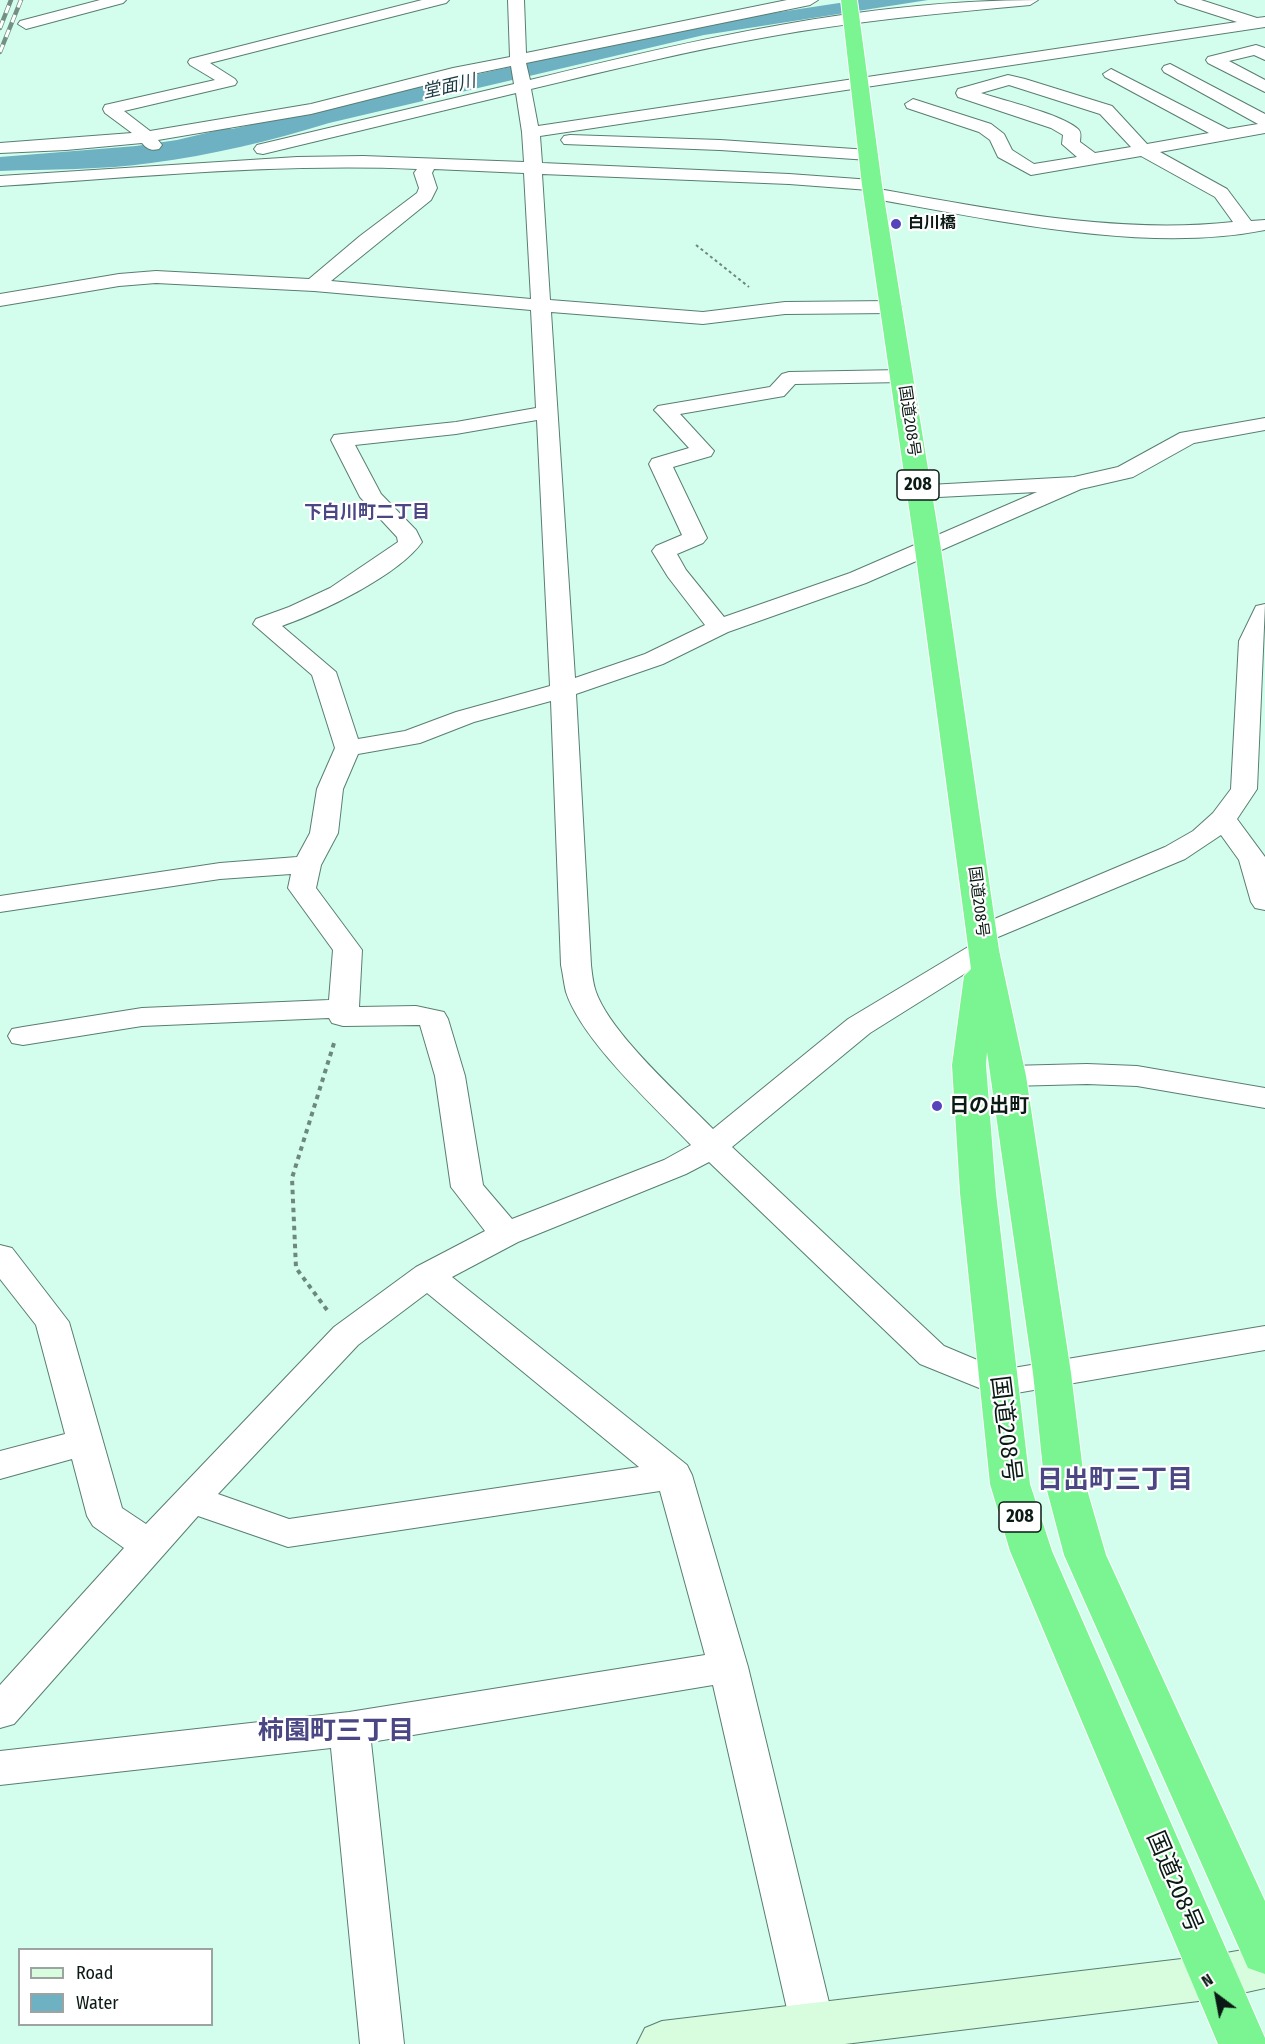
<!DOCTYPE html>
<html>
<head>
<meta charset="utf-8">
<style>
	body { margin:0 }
	#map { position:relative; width:1265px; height:2044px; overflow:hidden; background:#d3fded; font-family:"Fira Sans Condensed",sans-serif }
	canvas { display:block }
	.legend { position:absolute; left:18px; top:1948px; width:195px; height:78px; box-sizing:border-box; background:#fff; border:2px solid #9da3a1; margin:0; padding:8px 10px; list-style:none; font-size:18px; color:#0b1a15 }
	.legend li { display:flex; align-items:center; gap:12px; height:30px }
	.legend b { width:30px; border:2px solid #9da3a1 }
	.north { position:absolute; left:1187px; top:1966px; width:60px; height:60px; -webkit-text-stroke:4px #fff; paint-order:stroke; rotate:328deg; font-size:16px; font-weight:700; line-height:24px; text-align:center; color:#0b1a15 }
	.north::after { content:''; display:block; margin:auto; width:21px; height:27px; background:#0b1a15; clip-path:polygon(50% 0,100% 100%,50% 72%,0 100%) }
</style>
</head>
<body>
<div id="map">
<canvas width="1265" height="2044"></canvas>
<ul class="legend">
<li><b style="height:8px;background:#d7fcde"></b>Road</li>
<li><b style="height:16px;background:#6db1c3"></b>Water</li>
</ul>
<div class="north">N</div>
</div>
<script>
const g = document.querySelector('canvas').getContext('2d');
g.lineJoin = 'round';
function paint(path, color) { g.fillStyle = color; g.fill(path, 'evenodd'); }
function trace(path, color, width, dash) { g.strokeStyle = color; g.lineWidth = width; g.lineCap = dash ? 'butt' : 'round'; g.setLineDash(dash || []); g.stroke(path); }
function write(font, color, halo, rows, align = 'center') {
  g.font = font + ' "Fira Sans Condensed","Noto Sans JP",sans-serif'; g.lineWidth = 4.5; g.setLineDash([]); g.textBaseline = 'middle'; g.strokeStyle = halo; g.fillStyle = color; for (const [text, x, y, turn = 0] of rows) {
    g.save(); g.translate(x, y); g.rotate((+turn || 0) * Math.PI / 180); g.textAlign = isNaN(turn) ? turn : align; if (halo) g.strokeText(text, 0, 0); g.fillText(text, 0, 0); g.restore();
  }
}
paint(new Path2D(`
	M 859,0 L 928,0 L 704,35 L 329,123 C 271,141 212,155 151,163 C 104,170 48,169 0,171 L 0,157 L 136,146 L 177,140 L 227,128 L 232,129 L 707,23 Z`), '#6db1c3');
const street = new Path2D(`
	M 100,0 L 126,0 L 123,3 L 26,29 L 18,24 L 20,21 Z
	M 422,0 L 449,0 L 446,3 L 210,63 L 235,79 L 237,82 L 235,85 L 124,111 L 150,131 L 311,104 L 453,68 L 510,57 L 508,0 L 524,0 L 526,53 L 787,0 L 818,0 L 810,5 L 526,63 L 530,80 C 696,39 866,0 1038,0 L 1030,5 C 942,13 854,21 767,37 C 688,51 610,70 531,89 L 538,126 L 1237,22 L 1178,3 L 1175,0 L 1201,0 L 1257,18 L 1265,17 L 1265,27 L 540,136 L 542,163 L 789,174 L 872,180 L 878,181 L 881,185 L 878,189 C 994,209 1114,235 1233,222 L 1215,197 L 1141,156 L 1031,175 L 998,157 L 990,140 L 979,132 L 907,108 L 905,104 L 913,99 L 991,124 L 1004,134 L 1012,150 L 1034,164 L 1077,157 L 1062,144 L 1063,135 L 1051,128 L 958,97 L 956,93 L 958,89 L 1008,75 L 1025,79 L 1112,106 L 1147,144 L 1209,133 L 1105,77 L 1103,74 L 1111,69 L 1228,129 L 1258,124 L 1164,72 L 1162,69 L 1164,66 L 1170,64 L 1265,114 L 1265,133 L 1160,152 L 1227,189 L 1251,221 L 1265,220 L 1265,230 C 1146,254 994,220 875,199 L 869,198 L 866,194 L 869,190 L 789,184 L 542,174 L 550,300 L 703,312 L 785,302 L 892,301 L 899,303 L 902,307 L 899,311 L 892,313 L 785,314 L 703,324 L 551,312 L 575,678 L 645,654 L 705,625 L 668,577 L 652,551 L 656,546 L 682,535 L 649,464 L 652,459 L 689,448 L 658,414 L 654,410 L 658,406 L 770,387 L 782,374 L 789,372 L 902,370 L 909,372 L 912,376 L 909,380 L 902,382 L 795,384 L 784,396 L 680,414 L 714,451 L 711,456 L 673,467 L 707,538 L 703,543 L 677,554 L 686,570 L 724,617 L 850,573 L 1037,492 L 919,498 L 911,496 L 908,491 L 911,486 L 1074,477 L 1118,467 L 1180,433 L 1265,418 L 1265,430 L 1194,443 L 1133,477 L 1081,489 L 866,583 L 728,632 L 663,664 L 576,694 L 591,965 C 592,974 593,984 596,992 C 611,1034 681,1096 713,1129 L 848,1019 L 973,944 L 980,942 L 973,940 L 969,934 L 973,928 L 1165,847 L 1193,831 L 1213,813 L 1231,789 L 1239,641 L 1256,606 L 1265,604 L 1257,789 L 1237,819 L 1265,857 L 1265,910 L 1255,908 L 1251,902 L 1239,860 L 1221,835 L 1185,859 L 986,942 L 993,944 L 997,950 L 993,956 L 870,1033 L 732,1147 L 944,1346 L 1001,1370 L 1265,1326 L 1265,1350 L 999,1396 L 920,1364 L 709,1162 L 686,1174 L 518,1242 L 452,1277 L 687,1465 L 692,1475 L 748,1667 L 839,2044 L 795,2044 L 713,1685 L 371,1742 L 404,2044 L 360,2044 L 331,1748 L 0,1785 L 0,1751 L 349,1712 L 705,1655 L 660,1491 L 288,1547 L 198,1516 L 14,1724 L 0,1728 L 0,1685 L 124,1548 L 93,1526 L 87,1516 L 72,1459 L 0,1479 L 0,1451 L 65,1434 L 36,1325 L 0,1279 L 0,1245 L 12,1248 L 69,1322 L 122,1508 L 146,1524 L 334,1327 L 416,1267 L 485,1231 L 451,1187 L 435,1076 L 420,1025 L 343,1026 L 332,1023 L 329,1018 L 142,1026 L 23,1045 L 12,1043 L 8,1036 L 12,1029 L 23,1027 L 142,1008 L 329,1000 L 333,950 L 288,888 L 291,874 L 220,879 L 0,912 L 0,896 L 220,863 L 297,857 L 310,833 L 317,789 L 335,748 L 312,675 L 253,624 L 256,619 L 289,607 L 330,588 L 398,542 L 397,537 L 360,497 L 331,440 L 334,435 L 342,434 L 456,422 L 536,408 L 531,310 L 314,291 L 156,283 L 119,286 L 0,306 L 0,294 L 119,274 L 156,271 L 309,279 L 360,236 L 417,193 L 419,188 L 414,173 L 417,169 C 278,163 139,177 0,186 L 0,176 L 297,157 L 363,156 L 524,162 L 522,132 L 516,93 L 263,154 L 257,153 L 254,149 L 257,145 L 514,84 L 511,66 L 454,78 L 311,114 L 158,140 L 162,145 L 159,149 C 151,151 147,149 142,143 L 66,150 L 0,153 L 0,143 L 132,133 L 105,113 L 103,109 L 105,105 L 215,80 L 190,65 L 188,62 L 190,59 ZM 1009,85 L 1100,114 L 1131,147 L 1095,153 L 1080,142 C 1080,137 1082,133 1078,129 C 1061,114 1005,101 981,93 ZM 434,169 L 524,173 L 531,299 L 331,281 L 431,200 L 437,188 L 432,173 ZM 537,420 L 550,686 L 456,712 L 405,731 L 358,739 L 336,672 L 282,626 C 321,612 398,576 422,542 L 416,530 L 381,494 L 355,445 L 456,434 ZM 551,701 L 561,965 C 563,974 564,984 566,992 C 582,1041 655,1107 691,1145 L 664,1160 L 512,1219 L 483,1185 L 465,1076 L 448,1019 L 444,1012 L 416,1006 L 359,1007 L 362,950 L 316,888 L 321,865 L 338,833 L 343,789 L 358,754 L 420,743 L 474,722 ZM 427,1293 L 639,1467 L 289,1519 L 218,1494 L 358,1345 Z
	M 1256,45 L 1265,48 L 1265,60 L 1254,55 L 1229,61 L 1265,80 L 1265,92 L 1208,63 L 1206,60 L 1208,57 Z
	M 570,135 L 720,140 L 869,150 L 875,151 L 878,155 L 875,159 L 869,160 L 720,150 L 564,144 L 561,140 L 564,136 Z
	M 1087,1064 L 1137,1066 L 1265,1088 L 1265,1108 L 1137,1086 L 1087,1084 L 1009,1086 L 998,1083 L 994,1076 L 998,1069 L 1009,1066 Z`);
const secondary = new Path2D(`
	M 1265,1946 L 1265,1988 L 1215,1999 L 845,2044 L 637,2044 L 645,2028 L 662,2021 L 1215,1955 Z`);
const highway = new Path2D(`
	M 841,0 L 857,0 L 882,185 L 941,549 L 999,950 L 1026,1076 L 1071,1373 L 1084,1479 L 1106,1555 L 1265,1901 L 1265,1974 L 1248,1968 L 1064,1555 L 1044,1479 L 1033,1373 L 987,1052 L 986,1065 L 996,1193 L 1030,1484 L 1052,1551 L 1265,2038 L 1265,2044 L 1218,2044 L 1010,1551 L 990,1484 L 960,1193 L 952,1065 L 964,976 L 971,969 L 915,549 L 862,185 Z`);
trace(street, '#597e71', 2);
trace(secondary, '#597e71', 2);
trace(highway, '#fff', 2);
trace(new Path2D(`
	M 696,245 L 749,287`), '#6d897f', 2, [3, 3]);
trace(new Path2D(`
	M 327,1310 L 296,1268 L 292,1178 L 335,1040`), '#6d897f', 4, [4.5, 4.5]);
paint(street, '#fff');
paint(secondary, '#d7fcde');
paint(highway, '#7af592');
const rail = new Path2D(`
	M 0,28 L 11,0
	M 0,52 L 21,0`);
trace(rail, '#739085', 4.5);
trace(rail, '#fff', 3, [8]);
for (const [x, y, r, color] of [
	[896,224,6,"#5544bc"],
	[937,1106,6,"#5544bc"]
]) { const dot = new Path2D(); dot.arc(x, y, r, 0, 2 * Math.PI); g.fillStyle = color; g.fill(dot); trace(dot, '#fff', 2); }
write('bold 16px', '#0b1a15', '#fff', [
	["白川橋",908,224]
], 'left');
write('16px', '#0b1a15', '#fff', [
	["国道208号",909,421,82],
	["国道208号",978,902,83]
]);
write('italic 18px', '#1b3d45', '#fff', [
	["堂面川",449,87,-13]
]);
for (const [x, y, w] of [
	[918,485,42],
	[1020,1517,42]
]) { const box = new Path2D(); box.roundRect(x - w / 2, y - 15, w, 30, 4.5); g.fillStyle = '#fff'; g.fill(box); trace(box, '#0b1a15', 1.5); }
write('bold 18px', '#0b1a15', null, [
	["208",918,485],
	["208",1020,1517]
]);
write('bold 18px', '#4a4784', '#fff', [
	["下白川町二丁目",367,513]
]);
write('bold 20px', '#0b1a15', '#fff', [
	["日の出町",949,1106]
], 'left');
write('24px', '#0b1a15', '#fff', [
	["国道208号",1005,1429,83],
	["国道208号",1174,1882,67]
]);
write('bold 26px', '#4a4784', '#fff', [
	["日出町三丁目",1115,1481],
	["柿園町三丁目",336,1732]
]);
</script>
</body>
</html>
